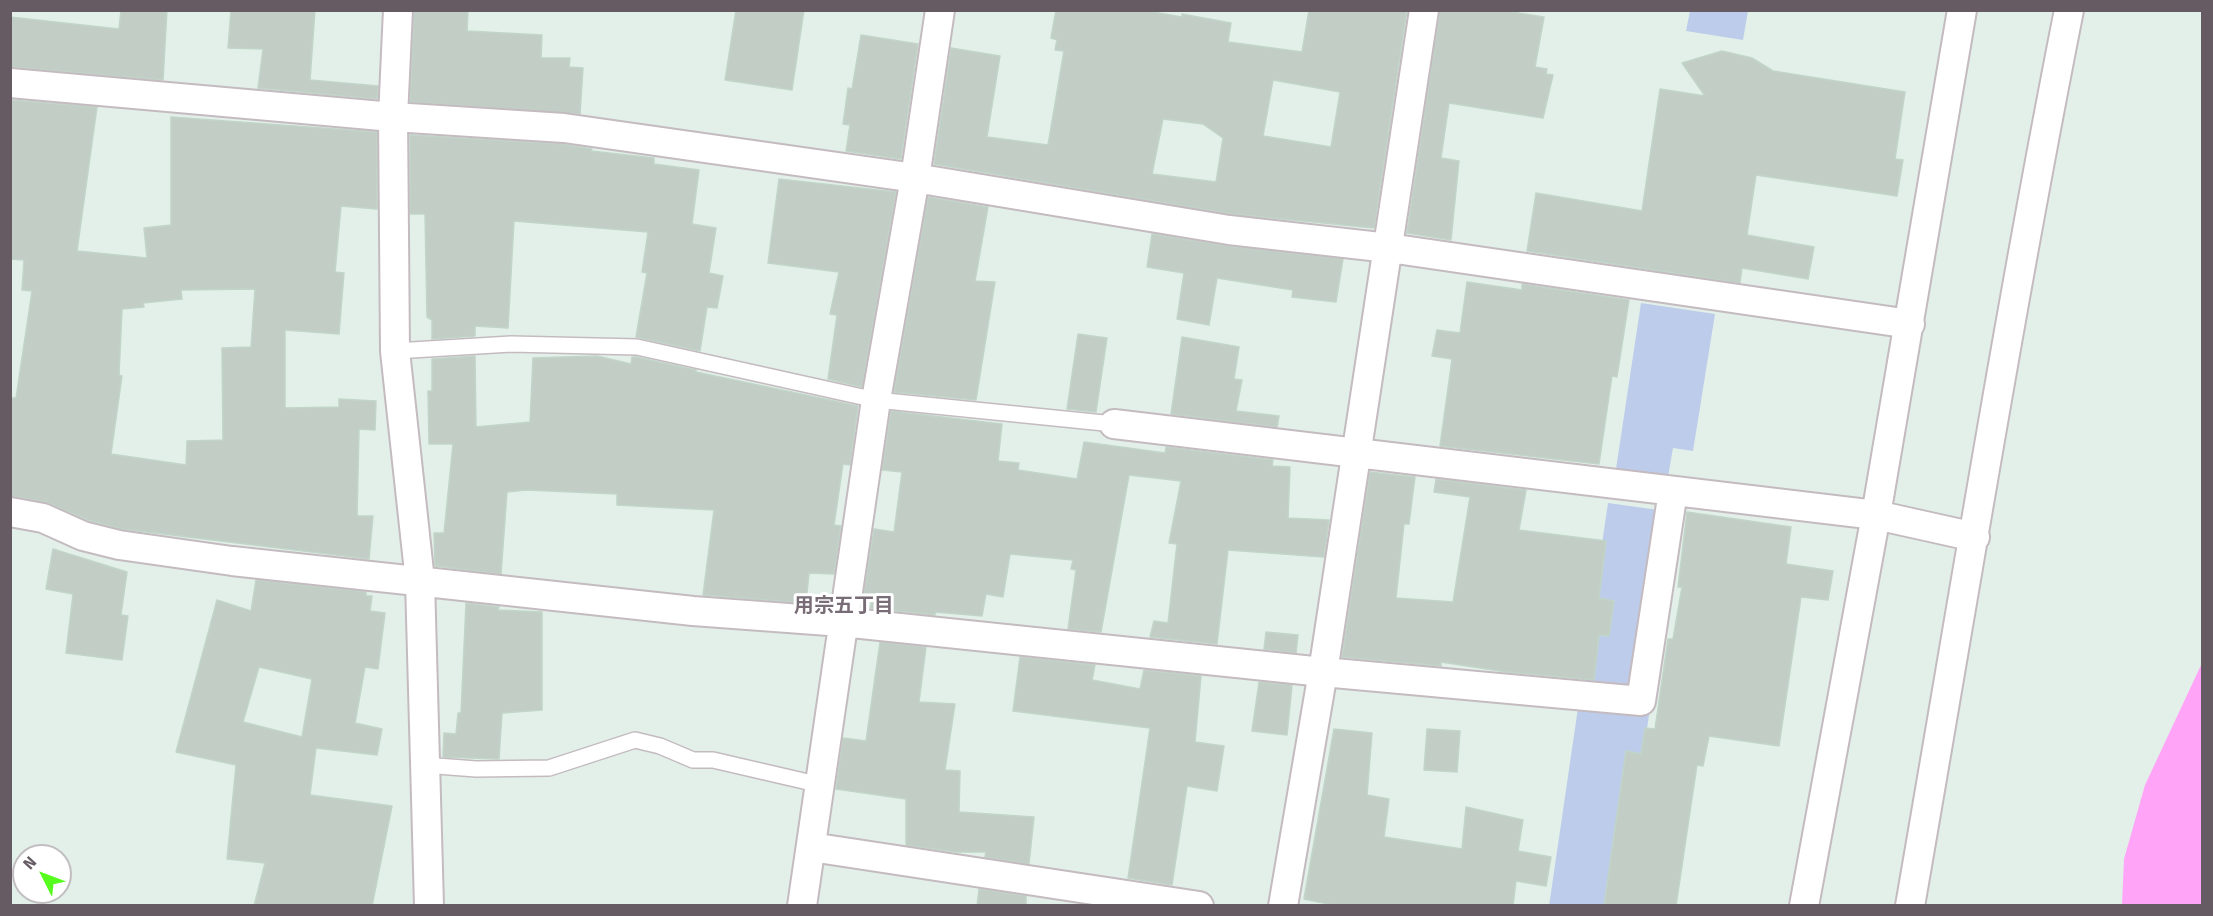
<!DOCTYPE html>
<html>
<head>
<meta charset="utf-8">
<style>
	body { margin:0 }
	#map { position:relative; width:2213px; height:916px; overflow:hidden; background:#e3f0e9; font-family:"Fira Sans",sans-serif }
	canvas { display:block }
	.frame { position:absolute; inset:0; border:12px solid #665b63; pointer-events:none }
	.north { position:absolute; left:12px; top:844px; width:60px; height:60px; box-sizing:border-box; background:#fff; border:2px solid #c2bdc1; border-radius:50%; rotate:312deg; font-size:16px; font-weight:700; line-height:24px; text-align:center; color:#665b63 }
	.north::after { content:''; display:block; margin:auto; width:21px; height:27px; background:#56fc1d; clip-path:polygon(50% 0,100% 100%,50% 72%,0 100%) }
</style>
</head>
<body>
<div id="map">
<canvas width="2213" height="916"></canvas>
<div class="frame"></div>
<div class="north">N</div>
</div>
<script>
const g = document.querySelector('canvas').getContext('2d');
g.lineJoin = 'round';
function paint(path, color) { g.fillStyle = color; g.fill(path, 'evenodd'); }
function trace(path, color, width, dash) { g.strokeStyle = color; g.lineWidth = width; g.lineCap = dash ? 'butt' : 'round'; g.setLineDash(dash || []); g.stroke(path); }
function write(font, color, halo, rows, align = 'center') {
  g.font = font + ' "Fira Sans","Noto Sans JP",sans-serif'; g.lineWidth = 6; g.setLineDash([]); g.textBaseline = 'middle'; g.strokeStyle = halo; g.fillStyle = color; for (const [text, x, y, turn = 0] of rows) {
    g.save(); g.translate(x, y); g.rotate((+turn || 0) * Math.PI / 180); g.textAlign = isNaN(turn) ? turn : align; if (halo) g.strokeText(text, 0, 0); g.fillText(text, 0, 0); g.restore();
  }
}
paint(new Path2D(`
	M 1690,11 L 1748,11 L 1743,40 L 1686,31 Z
	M 1641,303 L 1715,314 L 1693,451 L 1673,448 L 1668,477 L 1616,469 Z
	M 1608,503 L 1680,513 L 1620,905 L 1549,906 Z`), '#bdccea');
paint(new Path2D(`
	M 2202,663 L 2202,905 L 2122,905 L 2124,859 L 2145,785 Z`), '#ffa4f6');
const building = new Path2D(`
	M 121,10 L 167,10 L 163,80 L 10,67 L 10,17 L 119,29 Z
	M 231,10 L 315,10 L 310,80 L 378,86 L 377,99 L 258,88 L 263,49 L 228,48 Z
	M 414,10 L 468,10 L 467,31 L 542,35 L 541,58 L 570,58 L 569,67 L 583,68 L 580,114 L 410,102 Z
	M 736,10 L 804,10 L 792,90 L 725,80 Z
	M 1056,10 L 1141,10 L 1182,17 L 1182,14 L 1231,23 L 1228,42 L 1302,52 L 1309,10 L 1407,10 L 1374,228 L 1231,214 L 934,164 L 951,48 L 1000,56 L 987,137 L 1048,145 L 1064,51 L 1055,50 L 1057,40 L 1051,38 ZM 1273,80 L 1340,92 L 1331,147 L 1263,136 ZM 1163,119 L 1203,124 L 1223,138 L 1216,182 L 1152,174 Z
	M 1440,10 L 1499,10 L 1544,17 L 1535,67 L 1547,69 L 1546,74 L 1553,75 L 1543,118 L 1449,103 L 1441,158 L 1459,161 L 1451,240 L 1407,233 Z
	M 861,35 L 918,44 L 901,159 L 846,151 L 850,125 L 843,124 L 848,88 L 852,89 Z
	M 1722,51 L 1752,58 L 1773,71 L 1905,92 L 1895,159 L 1903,160 L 1897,196 L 1756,175 L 1747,235 L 1814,247 L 1808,279 L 1742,268 L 1740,283 L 1527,251 L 1536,193 L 1642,211 L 1660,89 L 1705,96 L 1682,63 Z
	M 10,100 L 97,107 L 77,251 L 147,258 L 144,228 L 171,225 L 171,117 L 377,132 L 377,209 L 341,206 L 335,272 L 344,273 L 339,334 L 285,330 L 285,408 L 339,407 L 339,399 L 376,401 L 375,430 L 359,429 L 357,516 L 373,516 L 369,559 L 122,529 L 88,520 L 46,502 L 10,496 L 10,398 L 16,398 L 32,291 L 22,290 L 24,260 L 10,259 ZM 255,289 L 251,347 L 222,348 L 223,440 L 187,441 L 186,465 L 111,454 L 122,376 L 119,375 L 122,309 L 144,307 L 143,303 L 182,299 L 181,290 Z
	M 410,135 L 562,144 L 592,149 L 591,151 L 654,158 L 654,164 L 699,170 L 692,224 L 716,228 L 709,273 L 723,276 L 717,308 L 707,307 L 700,351 L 636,337 L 647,273 L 642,272 L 648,232 L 514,221 L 508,328 L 475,326 L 475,336 L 432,339 L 432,320 L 427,317 L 425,214 L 410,214 Z
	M 779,179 L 896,192 L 862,387 L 828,379 L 837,315 L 830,314 L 839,272 L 768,263 Z
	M 928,197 L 988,207 L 975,281 L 995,282 L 976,400 L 894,392 Z
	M 1152,234 L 1227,246 L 1343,259 L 1336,302 L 1292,297 L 1293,290 L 1217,278 L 1209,325 L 1177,319 L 1184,273 L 1147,267 Z
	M 1467,282 L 1522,290 L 1522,284 L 1629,300 L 1617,377 L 1612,376 L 1599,464 L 1440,446 L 1452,359 L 1432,356 L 1437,330 L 1460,333 Z
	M 1078,334 L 1107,338 L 1096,412 L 1067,409 Z
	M 1182,337 L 1239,347 L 1234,379 L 1242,380 L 1236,411 L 1279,416 L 1277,427 L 1171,414 Z
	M 475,356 L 476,427 L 530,422 L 533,358 L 597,356 L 631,364 L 632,357 L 636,357 L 696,370 L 696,372 L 858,406 L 850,465 L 843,464 L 834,525 L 841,526 L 834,574 L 809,573 L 806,603 L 703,595 L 714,510 L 617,505 L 617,494 L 526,490 L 507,492 L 501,574 L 435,566 L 434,533 L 444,533 L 453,444 L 429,444 L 428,391 L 432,391 L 432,359 Z
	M 891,411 L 1002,424 L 998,461 L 1019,463 L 1018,470 L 1077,479 L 1084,442 L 1165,453 L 1166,447 L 1273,460 L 1272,466 L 1290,467 L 1288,518 L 1329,520 L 1324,557 L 1228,550 L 1217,644 L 1150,637 L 1154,621 L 1168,623 L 1177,544 L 1169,543 L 1181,481 L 1129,475 L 1101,632 L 1068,629 L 1076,570 L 1071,569 L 1073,560 L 1010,554 L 1003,597 L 986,594 L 982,616 L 935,612 L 935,615 L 870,608 L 873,596 L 864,594 L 874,529 L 894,532 L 902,472 L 882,470 Z
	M 1370,472 L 1415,477 L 1409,524 L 1404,524 L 1396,598 L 1453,602 L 1470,497 L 1434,492 L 1436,479 L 1526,490 L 1519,530 L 1606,541 L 1599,598 L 1614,601 L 1609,636 L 1599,635 L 1594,680 L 1507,672 L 1441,662 L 1441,666 L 1342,657 Z
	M 1687,512 L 1791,527 L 1786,564 L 1833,571 L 1828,600 L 1801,597 L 1779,746 L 1709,736 L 1703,766 L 1697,765 L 1676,906 L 1604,906 L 1626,751 L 1641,754 L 1645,728 L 1655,729 L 1668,639 L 1673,639 L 1682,587 L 1678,587 Z
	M 53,549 L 127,572 L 121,615 L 128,616 L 122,660 L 66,653 L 73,594 L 46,589 Z
	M 256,580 L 366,592 L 366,596 L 372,596 L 370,611 L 385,613 L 378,669 L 365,667 L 355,723 L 382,729 L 377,755 L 316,748 L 310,795 L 392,806 L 372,906 L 254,906 L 265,863 L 227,859 L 236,765 L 176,752 L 217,600 L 251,611 ZM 259,667 L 312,679 L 302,737 L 243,722 Z
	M 466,603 L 499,607 L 498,610 L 542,612 L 542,710 L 502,713 L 499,759 L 443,757 L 444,733 L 456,734 L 458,713 L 461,713 Z
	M 1266,632 L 1298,635 L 1296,653 L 1264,649 Z
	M 880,642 L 926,647 L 919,702 L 955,704 L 945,770 L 960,771 L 959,812 L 1034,817 L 1029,864 L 985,857 L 986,852 L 956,852 L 906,845 L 906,799 L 836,789 L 843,738 L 866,741 Z
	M 1020,657 L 1095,665 L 1092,680 L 1140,689 L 1144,670 L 1201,676 L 1195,742 L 1224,746 L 1217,791 L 1187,786 L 1172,885 L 1128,878 L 1150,728 L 1013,711 Z
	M 1259,682 L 1292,685 L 1287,735 L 1252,731 Z
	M 1334,729 L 1372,733 L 1367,795 L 1389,799 L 1384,837 L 1462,849 L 1466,807 L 1523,820 L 1518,851 L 1551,857 L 1546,886 L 1516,881 L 1513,906 L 1338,906 L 1304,899 Z
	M 1427,729 L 1460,731 L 1457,772 L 1424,770 Z
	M 979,889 L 1026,896 L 1026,906 L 977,906 Z`);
paint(building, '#c2cdc6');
trace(building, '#c1d5c8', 1.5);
const service = new Path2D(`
	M 395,351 L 511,344 L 637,347 L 876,400 L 1114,424
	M 424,765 L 476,769 L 549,768 L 635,740 L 660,746 L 693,760 L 713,760 L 821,785`);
const minor = new Path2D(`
	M 398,10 L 393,117 L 395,351 L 420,581 L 429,906
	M 10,83 L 393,117 L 564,128 L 915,178 L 1229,230 L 1389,248 L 1910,324
	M 1114,424 L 1876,515 L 1975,537
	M 10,512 L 43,518 L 83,536 L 119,545 L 232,561 L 693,611 L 842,622 L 1323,672 L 1641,701 L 1673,491
	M 811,847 L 1199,906
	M 802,906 L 876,400 L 915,178 L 940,10
	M 1283,906 L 1323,672 L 1424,10
	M 1804,906 L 1876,515 L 1962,10
	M 1910,906 C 1962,607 2010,308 2069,10`);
trace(service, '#c4bbc1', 18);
trace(minor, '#c4bbc1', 32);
trace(service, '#fff', 15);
trace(minor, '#fff', 28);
write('bold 20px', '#786c76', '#fff', [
	["用宗五丁目",844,606]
]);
</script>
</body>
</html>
